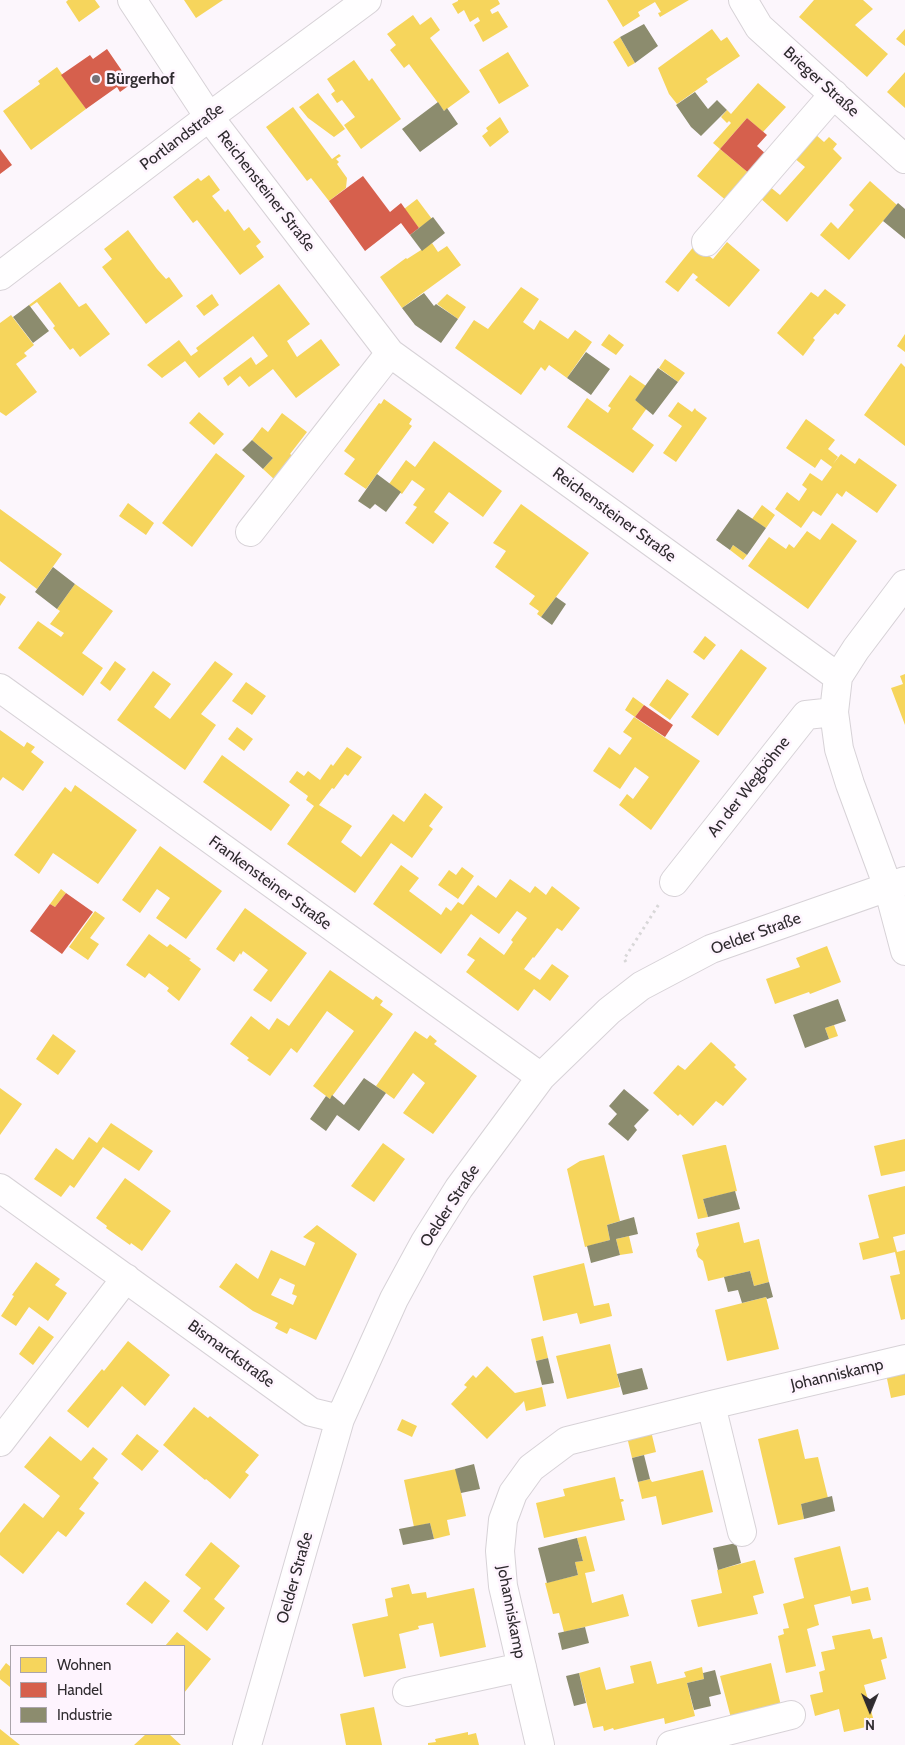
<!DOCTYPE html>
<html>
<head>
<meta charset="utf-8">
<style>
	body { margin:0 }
	#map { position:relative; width:905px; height:1745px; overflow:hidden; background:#fcf6fc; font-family:Cabin,sans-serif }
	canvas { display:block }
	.legend { position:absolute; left:10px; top:1645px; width:175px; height:90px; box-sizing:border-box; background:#fef4fe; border:1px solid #aba4ab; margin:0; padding:6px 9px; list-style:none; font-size:15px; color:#2f2b2f }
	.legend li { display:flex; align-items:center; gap:10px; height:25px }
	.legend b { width:25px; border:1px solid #aba4ab }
	.north { position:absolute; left:845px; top:1685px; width:50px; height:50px; -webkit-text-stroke:4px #fef4fe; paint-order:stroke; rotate:180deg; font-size:14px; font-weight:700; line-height:20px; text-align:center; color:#2f2b2f }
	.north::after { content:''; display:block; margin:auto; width:18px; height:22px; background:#2f2b2f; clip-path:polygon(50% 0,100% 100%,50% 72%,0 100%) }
</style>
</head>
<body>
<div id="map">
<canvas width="905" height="1745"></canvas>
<ul class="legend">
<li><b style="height:14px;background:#f6d55c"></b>Wohnen</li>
<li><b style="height:14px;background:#d6604d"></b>Handel</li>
<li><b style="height:14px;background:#8c8c6e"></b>Industrie</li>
</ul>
<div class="north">N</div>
</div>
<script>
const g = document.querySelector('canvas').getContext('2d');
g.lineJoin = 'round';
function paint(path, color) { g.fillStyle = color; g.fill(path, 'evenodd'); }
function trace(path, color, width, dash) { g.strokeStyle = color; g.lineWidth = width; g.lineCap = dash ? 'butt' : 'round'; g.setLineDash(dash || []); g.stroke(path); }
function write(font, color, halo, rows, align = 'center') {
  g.font = font + ' Cabin,sans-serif'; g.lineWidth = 5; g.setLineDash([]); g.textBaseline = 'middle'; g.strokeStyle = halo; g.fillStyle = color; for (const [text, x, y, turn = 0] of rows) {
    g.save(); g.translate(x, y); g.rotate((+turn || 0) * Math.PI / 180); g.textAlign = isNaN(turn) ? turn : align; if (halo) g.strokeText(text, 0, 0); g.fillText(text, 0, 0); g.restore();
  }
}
paint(new Path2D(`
	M 68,0 L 95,0 L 100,7 L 79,22 L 66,2 Z
	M 184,0 L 223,0 L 196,18 Z
	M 458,0 L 498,0 L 500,4 L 490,10 L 492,14 L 498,11 L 508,27 L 483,42 L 474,25 L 480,21 L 478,17 L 470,22 L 464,10 L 458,14 L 452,4 L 458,1 Z
	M 607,0 L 689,0 L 660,17 L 658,13 L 661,12 L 655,2 L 638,12 L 640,16 L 623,27 Z
	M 814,0 L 863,0 L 873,9 L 855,25 L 888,54 L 867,77 L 799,17 Z
	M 413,15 L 420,25 L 431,17 L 440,30 L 430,38 L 470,92 L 444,111 L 409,64 L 404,68 L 390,50 L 396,45 L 387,34 Z
	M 712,29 L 721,41 L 727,37 L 740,56 L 706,79 L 708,82 L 677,104 L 669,94 L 658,68 Z
	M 905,29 L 905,46 L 896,39 Z
	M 620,37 L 635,63 L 628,67 L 613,42 Z
	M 508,52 L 529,86 L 499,104 L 479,70 Z
	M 354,60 L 369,81 L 372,78 L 401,119 L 361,149 L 344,125 L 355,117 L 342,100 L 337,103 L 331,94 L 335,91 L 327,79 Z
	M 57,67 L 86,109 L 31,150 L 3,111 L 40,84 L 38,81 Z
	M 905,72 L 905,108 L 887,92 Z
	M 758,83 L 786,107 L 763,132 L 747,118 L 720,149 L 713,143 L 731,123 L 729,121 L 727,123 L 721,117 L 727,110 L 731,114 Z
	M 318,93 L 345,129 L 334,137 L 308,118 L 299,107 Z
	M 293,107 L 332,159 L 339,154 L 341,156 L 336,159 L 339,162 L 337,164 L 347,178 L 346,188 L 329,201 L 311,178 L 307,181 L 266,127 Z
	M 500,117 L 509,132 L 490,147 L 482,136 L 488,131 L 486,128 Z
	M 815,134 L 824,142 L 829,137 L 837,144 L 833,149 L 842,158 L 787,222 L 759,197 L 769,186 L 780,195 L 805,167 L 794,158 Z
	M 720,149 L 751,175 L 728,202 L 697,176 Z
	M 209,175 L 220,190 L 212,196 L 225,212 L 228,209 L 244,231 L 249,227 L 261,242 L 256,246 L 264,257 L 240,275 L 197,220 L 193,223 L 173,197 L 198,178 L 201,181 Z
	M 870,181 L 897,205 L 849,260 L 820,235 L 831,222 L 838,229 L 854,210 L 849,205 Z
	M 417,199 L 432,219 L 419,228 L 404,209 Z
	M 128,230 L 157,269 L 166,279 L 169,277 L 183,296 L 146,324 L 102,267 L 112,259 L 104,249 Z
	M 727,242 L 760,270 L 729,307 L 695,280 L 698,277 L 693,273 L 678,292 L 665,282 L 695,245 L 713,259 Z
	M 432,243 L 438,252 L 447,246 L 461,265 L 402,308 L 380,277 L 406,258 L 407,259 Z
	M 60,282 L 79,307 L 86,303 L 110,334 L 80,357 L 73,348 L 70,350 L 53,328 L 55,326 L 37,302 L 30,307 L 29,305 Z
	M 279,284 L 310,324 L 287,341 L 297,357 L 321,339 L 340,365 L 296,398 L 273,369 L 249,387 L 240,376 L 228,386 L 223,378 L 251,357 L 256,365 L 268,356 L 253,336 L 199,378 L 185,361 L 162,378 L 147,365 L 179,340 L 191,356 L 198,351 L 196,348 Z
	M 521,287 L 539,299 L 523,322 L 534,330 L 540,320 L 568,339 L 575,330 L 592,342 L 567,378 L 549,365 L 545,371 L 541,367 L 521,395 L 455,348 L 474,320 L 488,329 Z
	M 825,289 L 846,305 L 838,315 L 835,313 L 813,338 L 815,340 L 803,356 L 777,333 L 811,292 L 818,297 Z
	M 212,294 L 219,305 L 204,316 L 196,306 Z
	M 447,294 L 466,307 L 458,319 L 437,304 Z
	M 11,315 L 34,345 L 24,353 L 27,356 L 16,364 L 37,392 L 6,416 L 0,412 L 0,323 Z
	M 609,334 L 624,345 L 616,355 L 601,345 Z
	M 905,334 L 905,352 L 897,346 Z
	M 665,359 L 685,373 L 678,382 L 659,368 Z
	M 901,363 L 905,367 L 905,446 L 864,415 Z
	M 630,375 L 646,386 L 635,400 L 647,408 L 632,429 L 654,445 L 633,473 L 567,427 L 587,398 L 608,413 L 611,408 L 608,406 Z
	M 384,399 L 412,419 L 409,424 L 412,426 L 366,489 L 344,474 L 355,459 L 344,451 L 379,403 L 381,404 Z
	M 678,402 L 692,412 L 695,408 L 696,410 L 707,418 L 676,462 L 663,453 L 682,426 L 668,416 Z
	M 199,412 L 224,434 L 214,445 L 189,423 Z
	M 282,413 L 307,432 L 290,454 L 293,456 L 275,480 L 263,469 L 273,458 L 252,440 L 262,427 L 268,432 Z
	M 806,419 L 835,440 L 828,449 L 838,457 L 833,464 L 841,454 L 855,464 L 859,458 L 897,485 L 877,513 L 846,491 L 842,497 L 837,493 L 821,516 L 813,511 L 801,528 L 775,509 L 787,492 L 799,501 L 807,489 L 802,485 L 810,473 L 822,481 L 832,467 L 821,459 L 815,468 L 786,448 Z
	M 434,441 L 502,491 L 483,517 L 449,492 L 434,512 L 449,523 L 433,544 L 405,523 L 417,507 L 413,505 L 425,489 L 412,480 L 402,494 L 389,484 L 406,460 L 415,467 Z
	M 216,453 L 245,476 L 192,547 L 162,523 Z
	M 128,503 L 154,523 L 146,535 L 119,516 Z
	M 521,504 L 589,553 L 541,617 L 537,614 L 539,611 L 529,604 L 535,596 L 495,567 L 506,551 L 493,543 Z
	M 762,505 L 775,515 L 766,528 L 752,519 Z
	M 0,509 L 62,554 L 37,589 L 0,561 Z
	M 832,523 L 857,541 L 808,609 L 748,566 L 769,537 L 786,549 L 789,544 L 794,548 L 807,531 L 820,540 Z
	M 733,545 L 747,555 L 743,560 L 730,550 Z
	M 75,584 L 113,611 L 82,653 L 103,668 L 83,696 L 18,648 L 38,621 L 61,637 L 64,633 L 50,624 L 60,611 L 57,609 Z
	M 0,593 L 6,597 L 0,606 Z
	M 705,636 L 716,645 L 704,660 L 693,652 Z
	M 741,649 L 767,668 L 718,736 L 691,717 Z
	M 115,661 L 126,669 L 110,691 L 100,683 Z
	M 215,661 L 233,674 L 201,714 L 216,725 L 185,770 L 117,720 L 153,671 L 171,684 L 154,707 L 170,719 Z
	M 905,674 L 905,725 L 891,688 L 903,684 L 900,676 Z
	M 667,679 L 689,694 L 670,720 L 649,705 Z
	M 246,682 L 266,696 L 252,715 L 232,701 Z
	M 633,697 L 644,705 L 635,717 L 625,710 Z
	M 634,717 L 700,761 L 651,830 L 619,805 L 627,794 L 633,799 L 649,777 L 635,767 L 620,789 L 593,771 L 609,747 L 620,755 L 632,738 L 623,732 Z
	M 237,727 L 253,739 L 244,751 L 228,739 Z
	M 0,730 L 24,747 L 27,742 L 35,747 L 31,752 L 44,762 L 23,791 L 3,777 L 0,781 Z
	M 347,747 L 362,757 L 348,776 L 345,774 L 334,789 L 332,788 L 319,805 L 352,826 L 341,842 L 361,857 L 393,814 L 404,822 L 425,793 L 443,807 L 429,826 L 433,829 L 412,858 L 391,843 L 355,893 L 287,844 L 314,806 L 306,800 L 308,796 L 289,782 L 297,771 L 304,776 L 308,771 L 320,780 L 331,764 L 333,766 Z
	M 222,755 L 290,805 L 271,831 L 203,782 Z
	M 75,785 L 137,830 L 98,884 L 53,853 L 39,874 L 14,855 L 65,787 L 71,792 Z
	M 160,846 L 222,891 L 186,939 L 156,918 L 170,898 L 157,889 L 140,913 L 122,900 Z
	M 401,865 L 419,878 L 409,891 L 441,915 L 446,907 L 451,911 L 458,902 L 463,905 L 478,885 L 496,898 L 510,879 L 530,893 L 535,886 L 546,895 L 552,886 L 580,908 L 562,931 L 557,928 L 534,958 L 533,957 L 524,969 L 540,980 L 552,964 L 569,976 L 550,1001 L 534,989 L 518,1011 L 466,972 L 475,960 L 467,955 L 480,937 L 504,955 L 513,942 L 511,940 L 527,918 L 517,911 L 499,934 L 471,914 L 441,954 L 373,904 Z
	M 462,867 L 474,876 L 458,899 L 438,885 L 449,870 L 456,875 Z
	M 61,889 L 66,893 L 55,907 L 50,904 Z
	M 245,908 L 307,953 L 271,1002 L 253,990 L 268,970 L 243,951 L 241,955 L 240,953 L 234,962 L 216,949 Z
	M 95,911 L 105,918 L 90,938 L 99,944 L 88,960 L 69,947 Z
	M 149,934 L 167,947 L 170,944 L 191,959 L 189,960 L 201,969 L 179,1001 L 167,991 L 169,988 L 149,973 L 145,978 L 126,965 Z
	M 827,946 L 841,982 L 810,994 L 809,992 L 775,1004 L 766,979 L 800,967 L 796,958 Z
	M 330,970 L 373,1000 L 376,996 L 383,1001 L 380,1005 L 393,1014 L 330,1099 L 313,1086 L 354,1031 L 327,1011 L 297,1053 L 291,1048 L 270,1076 L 247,1060 L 249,1058 L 230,1044 L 251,1016 L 269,1030 L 277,1018 L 289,1026 Z
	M 834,1025 L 838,1036 L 829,1039 L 825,1028 Z
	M 415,1031 L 427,1039 L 430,1035 L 437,1041 L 434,1044 L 477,1076 L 433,1134 L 403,1113 L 425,1083 L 413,1073 L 394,1099 L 376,1086 Z
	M 53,1034 L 76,1051 L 58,1075 L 36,1059 Z
	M 711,1042 L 736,1065 L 734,1067 L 747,1079 L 723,1106 L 716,1101 L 693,1126 L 680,1114 L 678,1116 L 653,1093 L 678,1065 L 685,1070 Z
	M 0,1088 L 22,1104 L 0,1135 Z
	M 111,1123 L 153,1151 L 139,1171 L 103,1147 L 74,1188 L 70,1185 L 61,1197 L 34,1179 L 56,1148 L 73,1160 L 89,1137 L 97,1143 Z
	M 905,1139 L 905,1171 L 881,1176 L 874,1146 Z
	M 383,1143 L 405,1159 L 374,1202 L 351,1186 Z
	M 724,1145 L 726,1145 L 737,1191 L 703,1199 L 708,1217 L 698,1219 L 682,1155 Z
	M 604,1155 L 620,1221 L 607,1225 L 610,1240 L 585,1247 L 567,1169 L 580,1161 Z
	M 125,1178 L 171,1211 L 142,1251 L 131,1243 L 130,1245 L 106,1228 L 107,1226 L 96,1218 Z
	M 905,1186 L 905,1234 L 893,1237 L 897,1252 L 905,1250 L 905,1319 L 901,1320 L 890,1276 L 900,1274 L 895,1252 L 863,1260 L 859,1243 L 879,1238 L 868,1195 Z
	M 739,1222 L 744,1243 L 759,1239 L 769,1282 L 754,1286 L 750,1271 L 708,1281 L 703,1261 L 698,1257 L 696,1250 L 699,1245 L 696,1233 Z
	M 317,1225 L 357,1254 L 316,1340 L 290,1328 L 287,1334 L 275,1328 L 278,1323 L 253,1311 L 219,1287 L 236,1263 L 258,1279 L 271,1250 L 305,1266 L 315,1243 L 303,1237 ZM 280,1278 L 295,1285 L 292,1294 L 297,1296 L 293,1305 L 271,1295 Z
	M 629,1236 L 633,1253 L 620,1255 L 616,1239 Z
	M 36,1262 L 60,1279 L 55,1285 L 67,1293 L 48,1321 L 29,1307 L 16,1326 L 1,1316 L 14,1296 L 12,1295 Z
	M 584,1263 L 594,1306 L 609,1303 L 612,1316 L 580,1324 L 577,1313 L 543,1321 L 533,1276 Z
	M 766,1297 L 779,1349 L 727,1361 L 715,1310 Z
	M 39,1326 L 54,1337 L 33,1365 L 19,1354 Z
	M 543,1336 L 548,1358 L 536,1361 L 531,1339 Z
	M 128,1341 L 170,1375 L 145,1406 L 122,1386 L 88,1428 L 67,1411 L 102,1369 L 104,1371 Z
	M 610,1344 L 620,1387 L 567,1399 L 556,1356 Z
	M 487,1366 L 515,1393 L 542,1387 L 546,1406 L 526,1411 L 524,1401 L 487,1439 L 451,1404 L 467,1387 L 464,1385 L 473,1375 L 476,1378 Z
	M 905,1370 L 905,1395 L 891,1398 L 886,1374 Z
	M 194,1407 L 208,1418 L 210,1416 L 259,1455 L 245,1472 L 249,1475 L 230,1499 L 206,1479 L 205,1480 L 163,1445 Z
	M 402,1419 L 417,1426 L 412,1437 L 397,1430 Z
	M 798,1429 L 805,1459 L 818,1457 L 828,1498 L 801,1504 L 804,1519 L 778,1525 L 758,1439 Z
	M 651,1431 L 656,1452 L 632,1458 L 627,1437 Z
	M 137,1434 L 159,1451 L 142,1471 L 121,1454 Z
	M 50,1436 L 81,1461 L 93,1447 L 108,1459 L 93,1478 L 99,1483 L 79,1509 L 85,1513 L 66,1537 L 58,1531 L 23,1574 L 0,1555 L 0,1533 L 24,1503 L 43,1518 L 60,1496 L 24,1467 Z
	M 456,1469 L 466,1516 L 447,1520 L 450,1535 L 434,1539 L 430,1523 L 414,1527 L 404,1480 Z
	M 703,1470 L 713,1512 L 662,1525 L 656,1496 L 642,1499 L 638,1482 L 650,1479 L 652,1482 Z
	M 615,1477 L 620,1499 L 623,1499 L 624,1501 L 621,1502 L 625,1520 L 544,1538 L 536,1503 L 565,1496 L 563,1489 Z
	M 586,1536 L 595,1571 L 585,1573 L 592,1603 L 623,1594 L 629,1616 L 564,1632 L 559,1613 L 553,1614 L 545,1583 L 578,1575 L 575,1562 L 583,1561 L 577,1538 Z
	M 211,1542 L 240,1566 L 214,1599 L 225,1608 L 207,1631 L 183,1611 L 201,1588 L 185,1575 Z
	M 840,1546 L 851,1591 L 868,1587 L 871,1600 L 852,1604 L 850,1596 L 814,1605 L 819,1625 L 807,1629 L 816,1666 L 786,1673 L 778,1636 L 784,1634 L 783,1629 L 789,1628 L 783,1604 L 804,1598 L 794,1558 Z
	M 755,1560 L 764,1593 L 753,1596 L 758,1614 L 698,1627 L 691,1600 L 722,1593 L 717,1570 Z
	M 145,1581 L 170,1601 L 152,1624 L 126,1604 Z
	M 409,1584 L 412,1594 L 426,1592 L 427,1598 L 474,1588 L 486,1647 L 440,1657 L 433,1623 L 418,1626 L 419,1629 L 399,1634 L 406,1668 L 364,1677 L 352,1624 L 388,1616 L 385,1599 L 393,1597 L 391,1588 Z
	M 870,1629 L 873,1639 L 882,1637 L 887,1658 L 881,1660 L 886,1679 L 864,1685 L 875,1725 L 844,1732 L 839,1709 L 815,1716 L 810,1695 L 823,1692 L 819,1672 L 825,1670 L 821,1652 L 835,1649 L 832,1636 Z
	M 177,1632 L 211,1659 L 184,1693 L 184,1646 L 165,1646 Z
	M 651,1661 L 657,1684 L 686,1677 L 684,1672 L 702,1667 L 704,1679 L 687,1683 L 695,1716 L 665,1724 L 664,1718 L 614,1730 L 613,1728 L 604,1731 L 603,1726 L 593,1728 L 579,1673 L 600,1667 L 606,1690 L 634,1683 L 630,1666 Z
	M 6,1663 L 11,1667 L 10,1687 L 0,1679 L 0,1671 Z
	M 771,1663 L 781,1706 L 731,1718 L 720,1676 Z
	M 374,1707 L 382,1745 L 346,1745 L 340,1714 Z
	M 0,1729 L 20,1745 L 0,1745 Z
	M 468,1732 L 468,1735 L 476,1733 L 479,1745 L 428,1745 L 428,1743 L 436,1742 L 435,1739 Z
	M 146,1734 L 169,1734 L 181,1745 L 134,1745 Z`), '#f6d55c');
paint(new Path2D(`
	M 107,49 L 131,84 L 120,92 L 117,87 L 86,109 L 61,75 L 90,55 L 93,59 Z
	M 747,118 L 767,135 L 757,146 L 767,155 L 751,175 L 720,149 Z
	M 0,149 L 12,165 L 0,174 Z
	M 363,176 L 390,212 L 401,203 L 419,228 L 410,235 L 401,223 L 365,251 L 329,201 Z
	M 644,705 L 673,725 L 665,737 L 635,717 Z
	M 66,893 L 93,912 L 62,954 L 30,931 L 50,904 L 55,907 Z`), '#d6604d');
paint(new Path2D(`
	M 644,24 L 658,46 L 635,63 L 620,37 Z
	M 695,92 L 708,109 L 717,100 L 727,110 L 701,136 L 691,127 L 676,105 Z
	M 438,102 L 444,111 L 447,108 L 458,124 L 420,152 L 402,129 Z
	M 898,203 L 905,209 L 905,239 L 883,221 Z
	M 433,217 L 445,233 L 422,251 L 410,235 Z
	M 424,293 L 434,306 L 436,304 L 458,319 L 441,343 L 415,325 L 402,308 Z
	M 29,305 L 49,331 L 33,343 L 13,317 Z
	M 586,352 L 610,369 L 591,395 L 567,378 Z
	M 658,368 L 678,382 L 653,415 L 635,400 Z
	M 252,440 L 273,458 L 263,469 L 242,450 Z
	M 377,474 L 401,492 L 386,512 L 375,504 L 370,509 L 358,501 Z
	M 738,509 L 766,528 L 747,555 L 733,545 L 730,550 L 716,540 Z
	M 53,567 L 75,584 L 57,609 L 35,592 Z
	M 556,597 L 566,604 L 552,625 L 541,617 Z
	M 838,999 L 846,1021 L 825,1028 L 829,1039 L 805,1048 L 793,1015 Z
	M 364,1078 L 386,1093 L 359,1131 L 337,1115 L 326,1131 L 310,1119 L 326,1096 L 330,1099 L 332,1095 L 344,1105 Z
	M 624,1089 L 649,1110 L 634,1126 L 637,1130 L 628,1141 L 608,1124 L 617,1114 L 609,1106 Z
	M 735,1191 L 740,1209 L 708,1217 L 703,1199 Z
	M 634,1217 L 638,1234 L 616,1239 L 620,1255 L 591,1263 L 587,1246 L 610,1240 L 607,1225 Z
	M 750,1271 L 754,1286 L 769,1282 L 773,1297 L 767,1299 L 766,1297 L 742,1303 L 738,1290 L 728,1292 L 724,1277 Z
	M 548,1358 L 554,1383 L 542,1385 L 536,1361 Z
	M 642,1368 L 648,1389 L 623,1395 L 617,1374 Z
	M 644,1455 L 650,1479 L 638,1482 L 632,1458 Z
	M 474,1464 L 480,1489 L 461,1493 L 455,1469 Z
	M 832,1496 L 835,1511 L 804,1519 L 801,1504 Z
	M 430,1523 L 434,1539 L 403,1545 L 399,1529 Z
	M 577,1538 L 583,1561 L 575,1562 L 578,1575 L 547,1583 L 538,1548 Z
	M 736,1543 L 741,1563 L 718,1570 L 713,1548 Z
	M 585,1627 L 589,1643 L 562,1650 L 558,1633 Z
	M 715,1670 L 721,1694 L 709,1697 L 711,1706 L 694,1710 L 687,1683 L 704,1679 L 703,1673 Z
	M 579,1673 L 586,1703 L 574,1706 L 566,1676 Z`), '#8c8c6e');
const minor = new Path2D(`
	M 132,0 L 209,117 L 390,353 L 838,677
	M 743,0 L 759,27 L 905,159
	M 706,242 L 834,94
	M 0,276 L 209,117 L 367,0
	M 250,532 L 390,353
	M 905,584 L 856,649 L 838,677 L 834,712 L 839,749 L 850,784 L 888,887 L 905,951
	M 0,688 L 541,1077
	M 674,882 L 806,715 L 834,712
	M 0,1188 L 311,1412 L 340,1419
	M 711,1405 L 742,1532
	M 0,1442 L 126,1278
	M 407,1692 L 522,1667
	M 247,1745 L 340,1419 L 394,1299 L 425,1242 L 459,1188 L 541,1077 L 609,1011 L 641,986 L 711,949 L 905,881
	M 540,1745 L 503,1586 L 500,1551 L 503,1520 L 513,1493 L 531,1468 L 567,1441 L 711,1405 L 905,1359
	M 671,1745 L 791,1715`);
trace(minor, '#d7d2d7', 30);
trace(new Path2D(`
	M 626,962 L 624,959 L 659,904`), '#d8d7d8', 3, [2.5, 4]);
trace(minor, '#fffeff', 28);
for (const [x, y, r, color] of [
	[96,79,5,"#777277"]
]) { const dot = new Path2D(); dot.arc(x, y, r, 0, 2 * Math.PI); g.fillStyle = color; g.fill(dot); trace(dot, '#fef4fe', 2); }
write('bold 16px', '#2f2b2f', '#fef4fe', [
	["Bürgerhof",106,79]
], 'left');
write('16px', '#2f2b2f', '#fef4fe', [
	["Brieger Straße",821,82,42],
	["Portlandstraße",182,137,-37],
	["Reichensteiner Straße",266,191,52],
	["Reichensteiner Straße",614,515,36],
	["An der Wegböhne",749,787,-52],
	["Frankensteiner Straße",270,883,36],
	["Oelder Straße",756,934,-20],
	["Oelder Straße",450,1206,-57],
	["Bismarckstraße",231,1354,36],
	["Johanniskamp",837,1375,-13],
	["Oelder Straße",295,1578,-74],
	["Johanniskamp",511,1612,79]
]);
</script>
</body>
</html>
